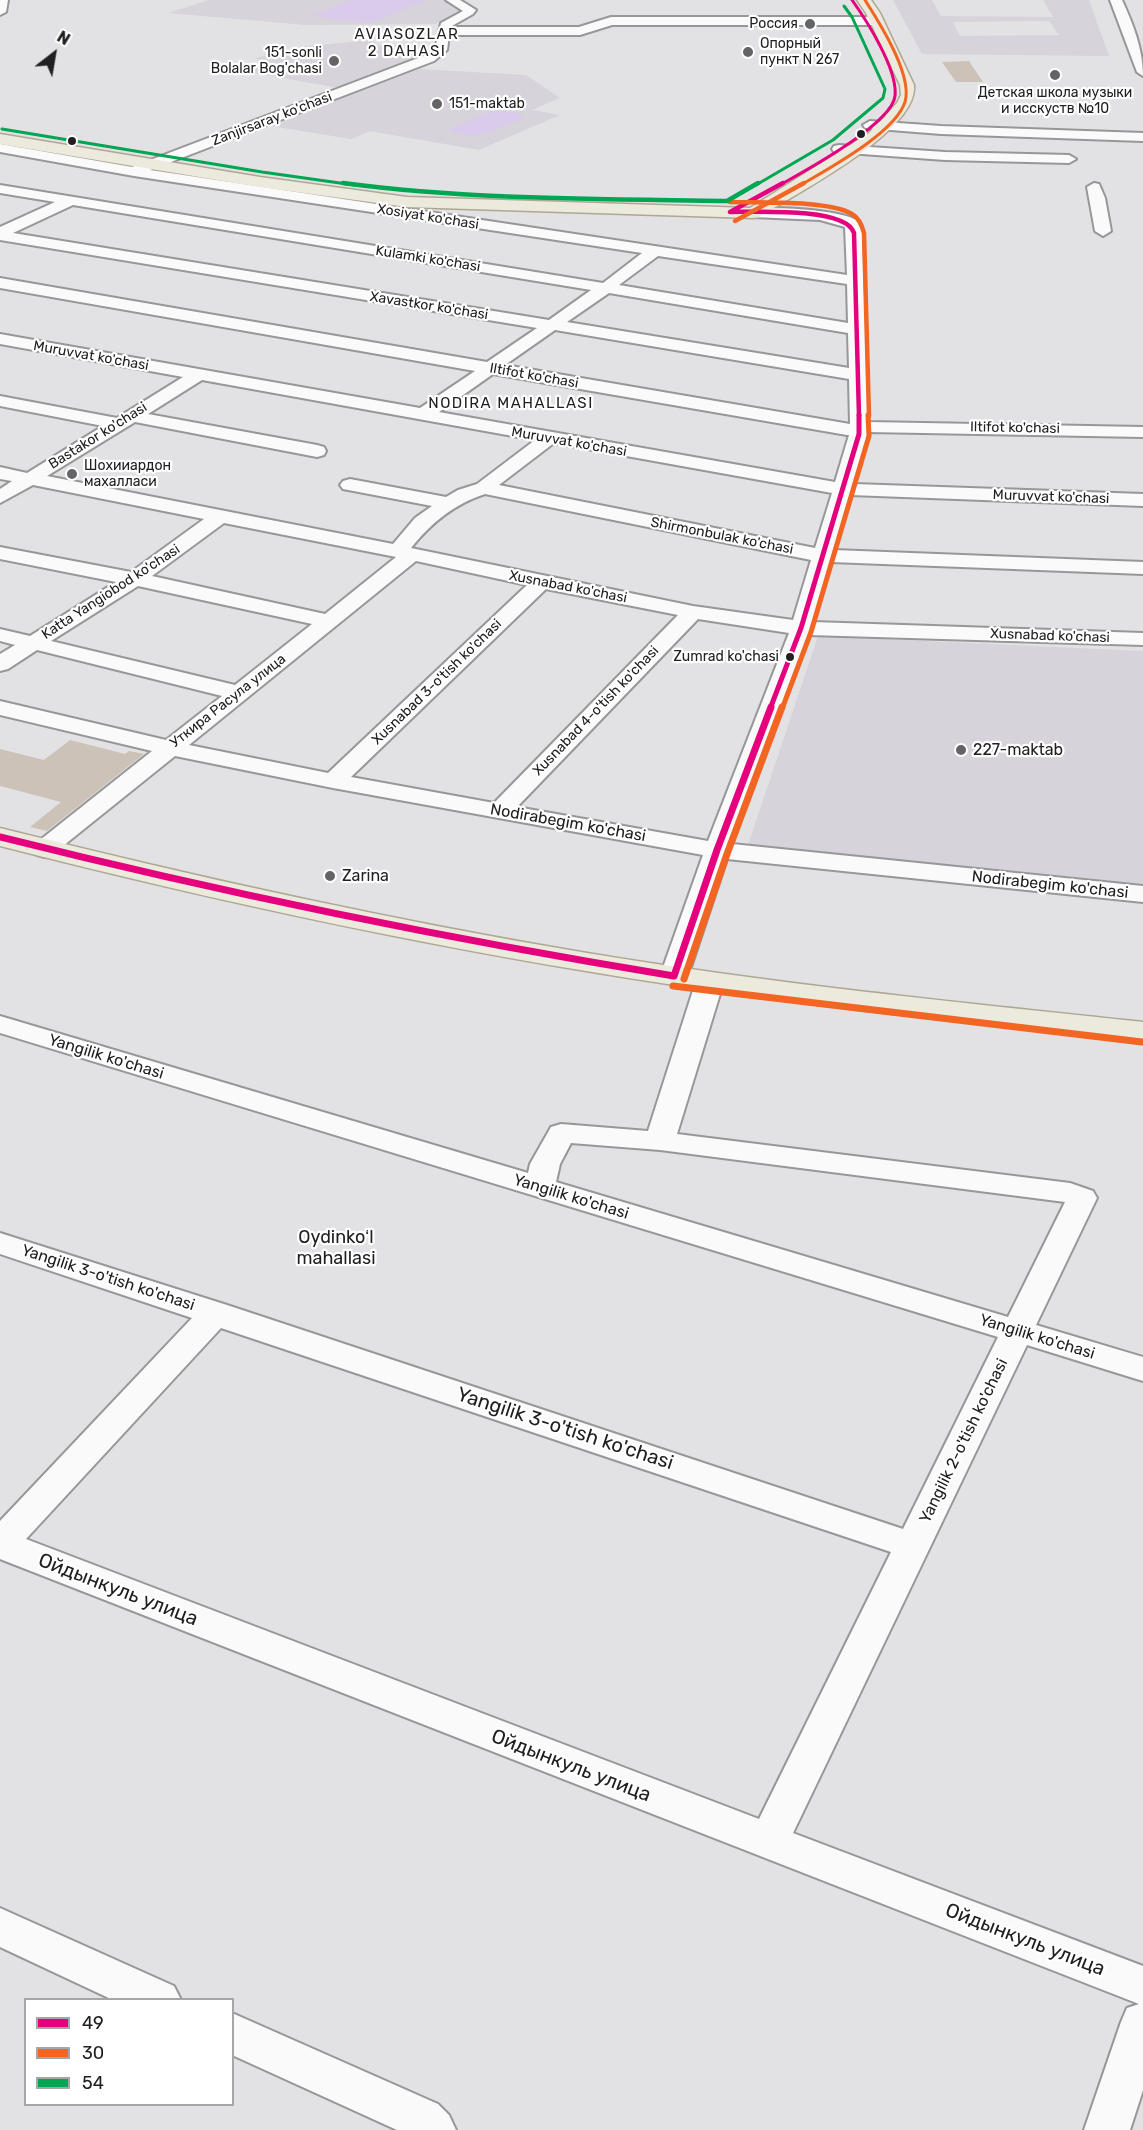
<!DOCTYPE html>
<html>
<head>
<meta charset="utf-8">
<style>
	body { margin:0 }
	#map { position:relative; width:1143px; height:2130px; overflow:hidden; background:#e2e1e4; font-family:Rubik,sans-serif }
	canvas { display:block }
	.legend { position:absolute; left:24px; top:1998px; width:210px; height:108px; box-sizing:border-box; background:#fff; border:2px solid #a6a6a7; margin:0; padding:8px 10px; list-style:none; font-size:18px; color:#202022 }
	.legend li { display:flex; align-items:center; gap:12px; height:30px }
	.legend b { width:30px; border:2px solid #a6a6a7 }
	.north { position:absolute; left:24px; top:24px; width:60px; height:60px; -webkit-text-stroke:4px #fff; paint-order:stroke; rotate:31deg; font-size:16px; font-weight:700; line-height:24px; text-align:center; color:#202022 }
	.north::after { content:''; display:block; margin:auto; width:21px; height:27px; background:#202022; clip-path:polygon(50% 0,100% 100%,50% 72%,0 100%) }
</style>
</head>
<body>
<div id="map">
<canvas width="1143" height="2130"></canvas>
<ul class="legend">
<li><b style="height:8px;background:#e5007d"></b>49</li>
<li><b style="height:8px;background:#f26522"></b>30</li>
<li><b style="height:8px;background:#00a651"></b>54</li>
</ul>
<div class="north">N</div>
</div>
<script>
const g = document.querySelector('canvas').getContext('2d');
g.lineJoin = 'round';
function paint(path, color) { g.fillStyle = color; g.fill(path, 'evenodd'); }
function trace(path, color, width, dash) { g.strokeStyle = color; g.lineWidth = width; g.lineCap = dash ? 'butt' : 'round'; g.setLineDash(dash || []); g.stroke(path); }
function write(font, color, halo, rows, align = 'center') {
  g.font = font + ' Rubik,sans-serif'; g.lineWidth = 4.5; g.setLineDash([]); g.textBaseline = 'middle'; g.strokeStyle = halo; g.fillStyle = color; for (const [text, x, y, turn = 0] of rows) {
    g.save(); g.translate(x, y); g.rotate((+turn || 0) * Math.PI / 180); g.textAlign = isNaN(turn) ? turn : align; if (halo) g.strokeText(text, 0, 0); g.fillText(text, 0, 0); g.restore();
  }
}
paint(new Path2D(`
	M 209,0 L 443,0 L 463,12 L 435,24 L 306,25 L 168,13 Z
	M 893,0 L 932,0 L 941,16 L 1053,17 L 1043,0 L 1089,0 L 1109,56 L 922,54 ZM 1049,21 L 1059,35 L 960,36 L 953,22 Z
	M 369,40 L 393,51 L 420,55 L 419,57 L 340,88 L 247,72 L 264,64 L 256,58 L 300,47 Z
	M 419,69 L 526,75 L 560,98 L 532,110 L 560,115 L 479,150 L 370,131 L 351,139 L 271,126 Z
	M 818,636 L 1143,651 L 1143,890 L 747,848 Z`), '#d6d3da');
paint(new Path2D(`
	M 352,0 L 427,0 L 371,23 L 312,16 Z
	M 492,111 L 513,112 L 525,117 C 501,127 474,145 449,129 Z`), '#dacaec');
paint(new Path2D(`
	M 969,61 L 983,82 L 956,82 L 942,62 Z
	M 70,740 L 125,754 L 129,751 L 144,754 L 47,831 L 30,827 L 61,802 L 0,786 L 0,749 L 44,760 Z`), '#ccc2b8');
const minor = new Path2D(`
	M 0,0 L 8,0 L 6,12 L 0,15 Z
	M 446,0 L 460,0 L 476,10 L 473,14 L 450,27 L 579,27 L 611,17 L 877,17 L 883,21 L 877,25 L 612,25 L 580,35 L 449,35 L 447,50 L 434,61 L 150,170 L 847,275 L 845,227 L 820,220 L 753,217 L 746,213 C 755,203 843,210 856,220 C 859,224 860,229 862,233 L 868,422 L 1143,427 L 1143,437 L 868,432 L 854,484 L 1143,494 L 1143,506 L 850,495 L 834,550 L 1143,562 L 1143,574 L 831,562 L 813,622 L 1143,633 L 1143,645 L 809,635 L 732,844 L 1143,886 L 1143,902 L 727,859 L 688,976 L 684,982 L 674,984 L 664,982 L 660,976 L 703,855 L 333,788 L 175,756 L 53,854 L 44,857 L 35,854 L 31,849 L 35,844 L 152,751 L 0,715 L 0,701 L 166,740 L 222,696 L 37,650 L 8,669 L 0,671 L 0,654 L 15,645 L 0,641 L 0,629 L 30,636 L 116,582 L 0,559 L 0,547 L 131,572 L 204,519 L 33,485 L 0,503 L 0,489 L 12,481 L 0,479 L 0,467 L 27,473 L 103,426 L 0,406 L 0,396 L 117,418 L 183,377 L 0,344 L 0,334 L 420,408 L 475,371 L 0,288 L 0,278 L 487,362 L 537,328 L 0,240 L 0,227 L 55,202 L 0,193 L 0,185 L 603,283 L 642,253 L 134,176 L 0,152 L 0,144 L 132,167 L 426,55 L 435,49 L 441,23 L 463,11 ZM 73,205 L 591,290 L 549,320 L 13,233 ZM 658,256 L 847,284 L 848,323 L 619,285 ZM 609,293 L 848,333 L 849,368 L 567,322 ZM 555,330 L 849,379 L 850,424 L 505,365 ZM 493,374 L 847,435 L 849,435 L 835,482 L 439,412 ZM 202,380 L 535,440 L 477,484 L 458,490 L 446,497 L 350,479 L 343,481 L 340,485 L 343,489 L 432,506 L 415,518 L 393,544 L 47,476 L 135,422 L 317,457 L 324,455 L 326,451 L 324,447 L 317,445 L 148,414 ZM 554,443 L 832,493 L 815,548 L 499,485 ZM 485,494 L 811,560 L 793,620 L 693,606 L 411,548 C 431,523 454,504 485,494 ZM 224,523 L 396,557 L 325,614 L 152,576 ZM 416,561 L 527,585 L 328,773 L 189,745 ZM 138,586 L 312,624 L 235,685 L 51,641 ZM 546,589 L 678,615 L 494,803 L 351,777 ZM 698,619 L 789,633 L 708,841 L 517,807 Z
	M 1110,0 L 1122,0 C 1133,24 1143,49 1143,76 L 1137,72 Z
	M 870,121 L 941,126 L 1143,133 L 1143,141 L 941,134 L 865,128 L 863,125 Z
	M 839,145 L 945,152 L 1069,155 L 1076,159 L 1069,163 L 945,160 L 834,152 L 832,149 L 834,146 Z
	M 1094,183 L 1099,184 L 1105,198 L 1111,231 L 1103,236 L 1095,231 L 1087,187 Z
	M 710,973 L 720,975 L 724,981 L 677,1134 L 1070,1183 L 1093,1191 L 1097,1198 L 1036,1325 L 1143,1357 L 1143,1381 L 1027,1345 L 793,1833 L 1143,1966 L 1143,2090 L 1130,2130 L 1084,2130 L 1121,2022 L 1127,2008 L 1139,2004 L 0,1559 L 0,1521 L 192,1318 L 0,1254 L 0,1233 L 227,1305 L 903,1529 L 998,1337 L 0,1033 L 0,1016 L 528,1173 L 530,1164 L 551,1127 L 561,1124 L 648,1131 L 696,981 L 700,975 ZM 571,1143 L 660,1150 L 1065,1202 L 1008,1317 L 556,1182 L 560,1164 ZM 221,1328 L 891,1552 L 759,1819 L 26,1539 Z
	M 0,1908 L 174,1986 L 181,2000 L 113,2000 L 0,1947 Z
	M 232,2013 L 438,2104 L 449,2115 L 456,2130 L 397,2130 L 232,2055 Z`);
const major = new Path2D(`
	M 857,0 L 871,0 L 880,13 L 914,85 C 919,131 795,194 759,217 L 753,218 L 407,207 L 260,187 L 0,144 L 0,134 L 260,177 L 407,197 L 750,208 L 869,133 L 897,103 L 901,95 L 900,85 L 866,13 Z
	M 0,828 C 195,877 390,920 587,953 C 772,984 957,1002 1143,1022 L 1143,1042 C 986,1024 830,1009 674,985 C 447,951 223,903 0,846 Z`);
trace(minor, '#979799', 4);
trace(major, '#aea794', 3);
paint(minor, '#fbfafb');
paint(major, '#ece9dd');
trace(new Path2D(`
	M 780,185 C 805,171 892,124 895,96 C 898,70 867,21 852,0`), '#e5007d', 3);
trace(new Path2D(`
	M 730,212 L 783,183
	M 730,212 C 754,212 846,207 854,233 L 859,416`), '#e5007d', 4.5);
trace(new Path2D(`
	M 770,709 L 801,628 L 859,434 L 859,415`), '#e5007d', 5);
trace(new Path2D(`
	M 0,837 C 223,893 447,939 674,976
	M 674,976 L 717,850 L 771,707`), '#e5007d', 7);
trace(new Path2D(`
	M 801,185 C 829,168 895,133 905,102 C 913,75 879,22 865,0`), '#f26522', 3);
trace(new Path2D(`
	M 730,202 C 759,203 829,200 852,214 C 859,218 862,225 864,233 L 869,416
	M 735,221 L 804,183`), '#f26522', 4.5);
trace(new Path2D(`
	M 782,709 L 811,632 L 869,436 L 868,415`), '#f26522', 5);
trace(new Path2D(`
	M 684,979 L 727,854 L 782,707
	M 673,986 L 1142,1042`), '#f26522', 7);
trace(new Path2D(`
	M 2,129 L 262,172 L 354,185
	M 756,185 L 833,140 L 883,98 L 885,89 L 852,17 L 844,6`), '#00a651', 3);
trace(new Path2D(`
	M 343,183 C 470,200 599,199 727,201 L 758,183`), '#00a651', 4.5);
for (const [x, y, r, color] of [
	[810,24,6,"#646466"],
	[748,52,6,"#646466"],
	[334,61,6,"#646466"],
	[1055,75,6,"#646466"],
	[437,104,6,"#646466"],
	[861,134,5,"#202022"],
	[72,141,5,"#202022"],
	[72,474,6,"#646466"],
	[790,657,5,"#202022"],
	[961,750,6,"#646466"],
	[330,876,6,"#646466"]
]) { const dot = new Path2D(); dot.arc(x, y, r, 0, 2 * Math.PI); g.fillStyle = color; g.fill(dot); trace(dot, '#fff', 2); }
write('14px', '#202022', '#fff', [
	["Россия",798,24,"right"],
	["Опорный",760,44],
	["пункт N 267",760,60],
	["151-sonli",322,53,"right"],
	["Bolalar Bog'chasi",322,69,"right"],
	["Детская школа музыки",1055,93,"center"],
	["и исскуств №10",1055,109,"center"],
	["151-maktab",449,104],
	["Шохииардон",84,466],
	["махалласи",84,482]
], 'left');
write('14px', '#202022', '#fff', [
	["Zanjirsaray ko'chasi",272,119,-21],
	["Xosiyat ko'chasi",428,217,9],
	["Kulamki ko'chasi",428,259,9],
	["Xavastkor ko'chasi",429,306,9],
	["Muruvvat ko'chasi",91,356,10],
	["Iltifot ko'chasi",534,376,10],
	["Iltifot ko'chasi",1015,428,1],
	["Bastakor ko'chasi",98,436,-32],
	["Muruvvat ko'chasi",569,442,10],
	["Muruvvat ko'chasi",1051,497,2],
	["Shirmonbulak ko'chasi",722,536,11],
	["Xusnabad ko'chasi",568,587,11],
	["Katta Yangiobod ko'chasi",111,592,-33],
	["Xusnabad ko'chasi",1050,636,2],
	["Xusnabad 3-o'tish ko'chasi",437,682,-44],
	["Уткира Расула улица",228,701,-38],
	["Xusnabad 4-o'tish ko'chasi",596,711,-46]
]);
write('14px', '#202022', '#fff', [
	["Zumrad ko'chasi",779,657]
], 'right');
g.letterSpacing = '1.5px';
write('15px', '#202022', '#fff', [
	["AVIASOZLAR",407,35],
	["2 DAHASI",407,52],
	["NODIRA MAHALLASI",511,404]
]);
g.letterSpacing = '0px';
write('16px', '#202022', '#fff', [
	["227-maktab",973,750],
	["Zarina",342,876]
], 'left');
write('16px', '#202022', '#fff', [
	["Nodirabegim ko'chasi",568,823,10],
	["Nodirabegim ko'chasi",1050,885,6],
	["Yangilik ko'chasi",106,1057,17],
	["Yangilik ko'chasi",571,1197,17],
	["Yangilik 3-o'tish ko'chasi",108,1278,18],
	["Yangilik ko'chasi",1037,1337,17],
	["Yangilik 2-o'tish ko'chasi",964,1441,-64]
]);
write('18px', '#202022', '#fff', [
	["Oydinkoʻl",336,1238],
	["mahallasi",336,1259]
]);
write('20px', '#202022', '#fff', [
	["Yangilik 3-o'tish ko'chasi",565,1429,18],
	["Ойдынкуль улица",118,1590,21],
	["Ойдынкуль улица",571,1766,21],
	["Ойдынкуль улица",1025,1940,21]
]);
</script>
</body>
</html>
